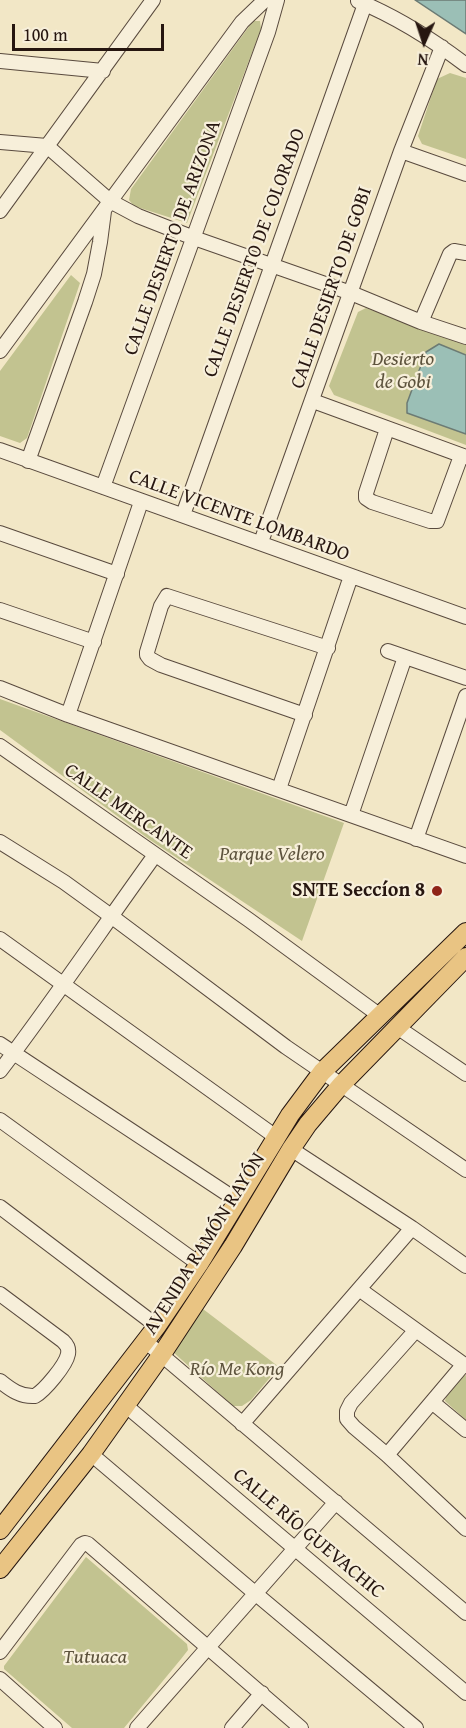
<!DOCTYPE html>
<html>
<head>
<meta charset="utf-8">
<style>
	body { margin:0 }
	#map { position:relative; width:466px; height:1728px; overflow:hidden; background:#f2e7c6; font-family:"Gentium Book Plus",serif }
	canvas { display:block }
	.north { position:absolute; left:394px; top:12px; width:60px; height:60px; -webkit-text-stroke:4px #f7efda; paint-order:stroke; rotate:183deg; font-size:16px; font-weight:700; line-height:24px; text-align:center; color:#261610 }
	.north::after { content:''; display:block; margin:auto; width:21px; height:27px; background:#261610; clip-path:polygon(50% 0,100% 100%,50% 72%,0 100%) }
	.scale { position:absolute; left:12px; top:24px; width:152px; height:27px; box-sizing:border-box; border:3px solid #261610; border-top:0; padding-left:8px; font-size:18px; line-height:21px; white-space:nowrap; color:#261610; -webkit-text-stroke:4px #f7efda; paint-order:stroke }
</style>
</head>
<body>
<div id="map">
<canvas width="466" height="1728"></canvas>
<div class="north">N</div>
<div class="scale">100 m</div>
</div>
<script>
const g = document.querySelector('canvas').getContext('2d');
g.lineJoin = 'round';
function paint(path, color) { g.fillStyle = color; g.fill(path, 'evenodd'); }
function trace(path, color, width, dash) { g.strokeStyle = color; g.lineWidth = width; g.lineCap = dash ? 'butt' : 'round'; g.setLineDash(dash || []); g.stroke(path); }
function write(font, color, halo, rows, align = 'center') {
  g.font = font + ' "Gentium Book Plus",serif'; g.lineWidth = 4.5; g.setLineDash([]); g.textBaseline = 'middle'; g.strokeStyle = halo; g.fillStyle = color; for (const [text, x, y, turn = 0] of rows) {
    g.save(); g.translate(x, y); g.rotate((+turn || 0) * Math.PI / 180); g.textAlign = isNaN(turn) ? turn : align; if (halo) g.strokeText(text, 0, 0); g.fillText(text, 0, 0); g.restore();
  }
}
paint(new Path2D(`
	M 253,21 L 260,21 L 261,29 L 187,223 L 134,206 L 129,200 L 131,189 Z
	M 450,73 L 466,78 L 466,159 L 422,144 L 418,136 L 437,79 Z
	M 71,275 L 80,283 L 27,438 L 20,443 L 0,436 L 0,371 Z
	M 366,308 L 466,345 L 466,445 L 334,395 L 329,386 L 358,312 Z
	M 0,699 L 344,823 L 302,941 L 150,840 L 0,730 Z
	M 203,1309 L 279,1367 L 251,1400 L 242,1406 L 233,1406 L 172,1351 Z
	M 466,1375 L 466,1420 L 445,1401 C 447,1391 457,1379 466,1375 Z
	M 86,1557 L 187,1644 L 188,1650 L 181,1659 L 124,1728 L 72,1728 L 4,1669 L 4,1666 Z`), '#c2c390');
const water = new Path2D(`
	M 415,0 L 466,0 L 466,34 Z
	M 439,344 L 466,355 L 466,434 L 407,413 L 407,403 L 426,352 Z`);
paint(water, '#9bbfb6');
trace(water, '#6c7b74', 1.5);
const minor = new Path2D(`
	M 358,1 C 397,17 433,40 466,65
	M 0,61 L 103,71
	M 0,142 L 47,146 L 110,201 L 138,216 L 194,238 L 351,293 L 421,322 L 466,337
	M 401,151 L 466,174
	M 0,211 L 153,0
	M 421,322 L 450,254 L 454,251 L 466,253
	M 0,351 L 242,22 L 265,0
	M 313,401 L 466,457
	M 387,429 L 366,493 L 366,498 L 372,502 L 430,521 L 437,521 L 461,456
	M 0,450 L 466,617
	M 28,461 L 85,302 L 94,274 L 100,242 L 104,211
	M 103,487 L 268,32 L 277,0
	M 183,515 L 365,4
	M 0,533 L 117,574
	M 261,542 L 401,151 L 442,47
	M 0,610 L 94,642
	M 388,651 L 466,678
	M 0,688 L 68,715 L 466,856
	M 68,715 L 141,502
	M 305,715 L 161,665 L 150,659 L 147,655 L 147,652 L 161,606 L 167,596 L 328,648
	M 0,746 L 249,920 L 379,1015
	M 279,789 L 351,576
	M 351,815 L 405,657
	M 416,839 L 466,696
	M 0,842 L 64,882 L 111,916 L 286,1047 L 466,1170
	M 0,939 L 276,1137
	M 397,1027 L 466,1074
	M 0,1044 L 238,1201
	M 0,1071 C 54,1000 103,927 155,855
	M 0,1120 L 199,1264
	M 291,1149 L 412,1228 L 466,1266
	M 0,1207 L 157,1326
	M 359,1289 L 466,1366
	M 0,1294 L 63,1341 C 67,1345 69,1348 68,1354 C 66,1365 45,1390 35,1396 C 21,1397 11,1390 0,1381
	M 416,1330 L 351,1403 L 347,1411 L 347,1419 L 354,1427 L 387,1455 L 466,1529
	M 145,1341 L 466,1613
	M 432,1402 L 466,1430
	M 125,1405 L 466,1693
	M 242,1424 L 412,1228
	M 91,1454 L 256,1594 L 416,1728
	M 387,1455 L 464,1364
	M 0,1652 L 81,1545 L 85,1543 L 88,1544 L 301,1728
	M 0,1679 L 55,1728
	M 137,1728 L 336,1502
	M 232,1728 L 262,1693`);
const major = new Path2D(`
	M 0,1530 L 157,1326 L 199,1264 L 290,1115 L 322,1072 L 466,932
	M 0,1569 L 91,1454 L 162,1354 L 233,1246 L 291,1149 L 308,1124 L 341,1085 L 466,957`);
trace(minor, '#594a3e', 16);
trace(major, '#261610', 20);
trace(minor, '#f7efda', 14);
trace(major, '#e9c483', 18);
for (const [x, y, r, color] of [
	[437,891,6,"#8f2418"]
]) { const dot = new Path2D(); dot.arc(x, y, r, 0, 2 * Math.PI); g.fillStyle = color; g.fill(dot); trace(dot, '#f7efda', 2); }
write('20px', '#261610', '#f7efda', [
	["CALLE DESIERTO DE ARIZONA",173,238,-70],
	["CALLE DESIERTO DE COLORADO",255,253,-70],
	["CALLE DESIERTO DE GOBI",332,288,-71],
	["CALLE VICENTE LOMBARDO",239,516,20],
	["CALLE MERCANTE",128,812,35],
	["AVENIDA RAMÓN RAYÓN",205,1244,-58],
	["CALLE RÍO GUEVACHIC",308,1534,40]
]);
write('italic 20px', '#5d533d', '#f7efda', [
	["Desierto",403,360],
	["de Gobi",403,383],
	["Parque Velero",272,855],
	["Río Me Kong",237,1370],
	["Tutuaca",95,1658]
]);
write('bold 20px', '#261610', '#f7efda', [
	["SNTE Seccíon 8",425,891]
], 'right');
</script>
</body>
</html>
